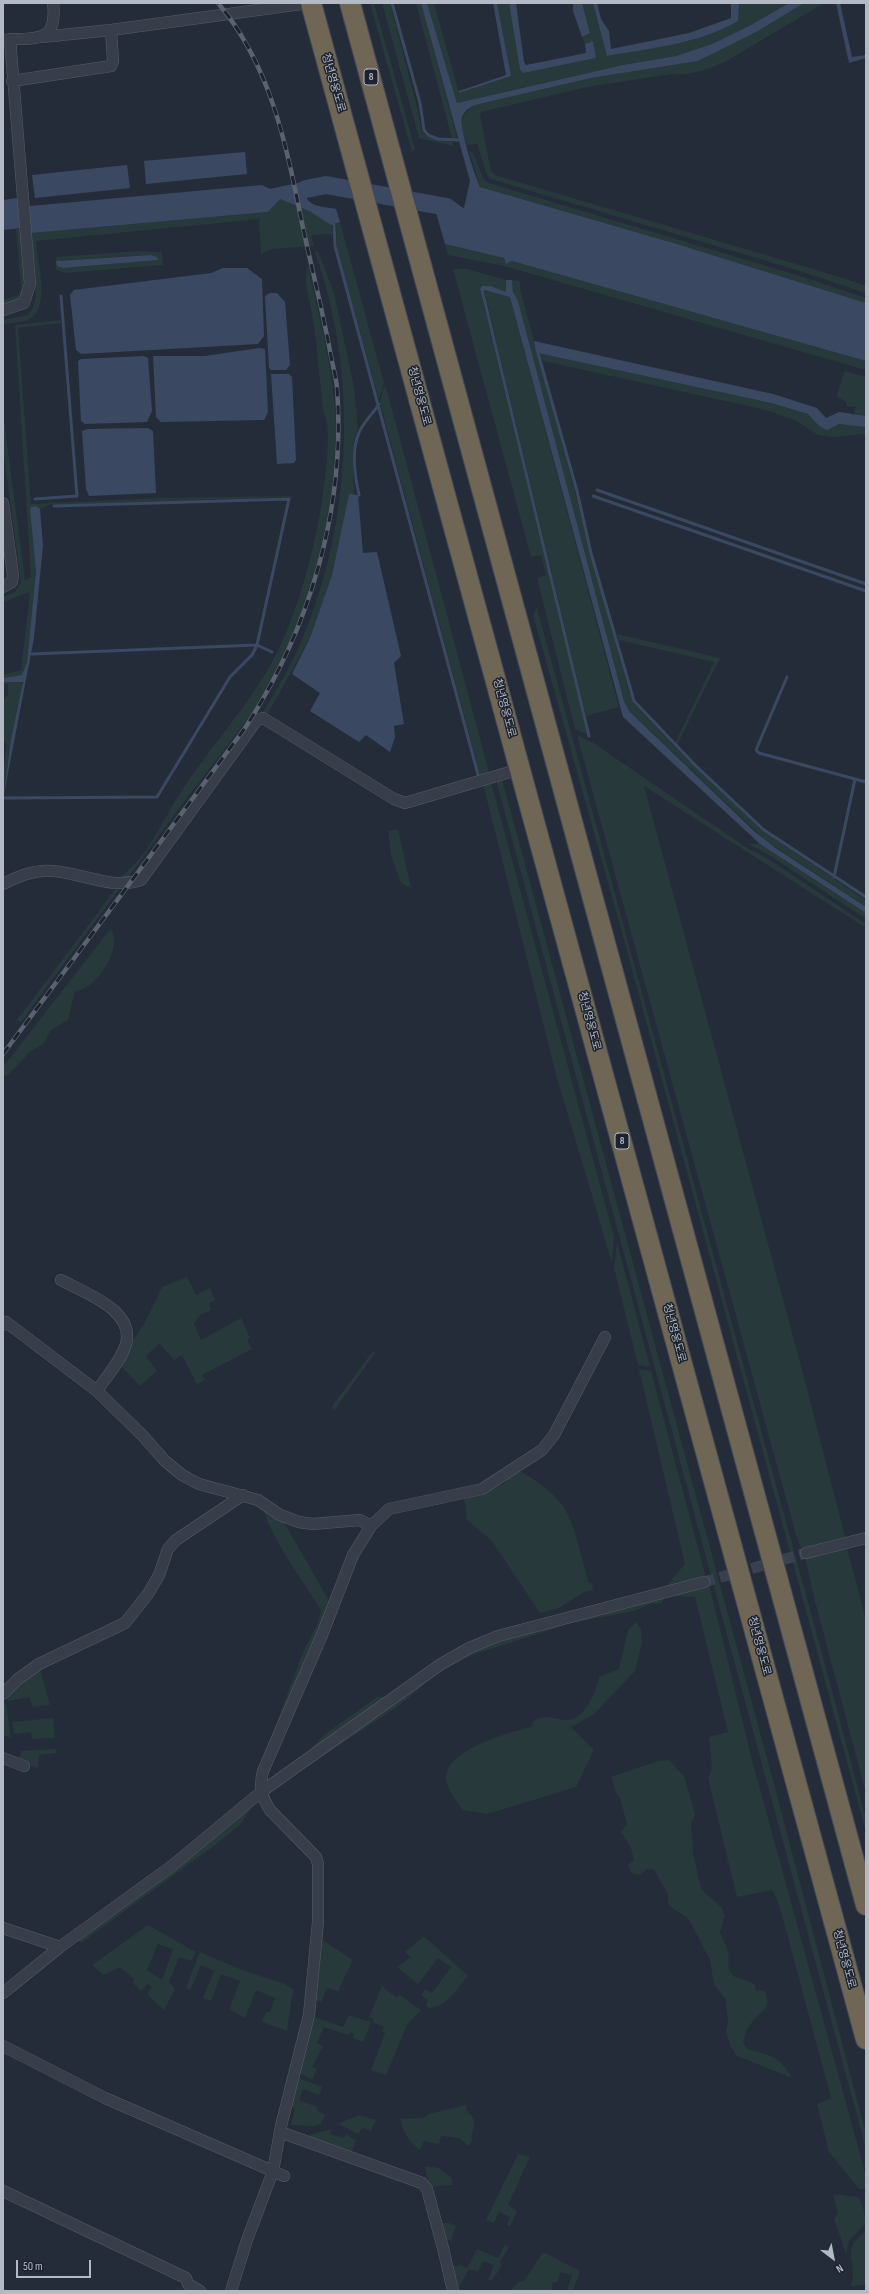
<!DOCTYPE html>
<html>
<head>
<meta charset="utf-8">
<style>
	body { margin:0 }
	#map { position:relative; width:869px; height:2294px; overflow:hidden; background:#242c39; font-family:"Sofia Sans Condensed",sans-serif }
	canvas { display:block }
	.frame { position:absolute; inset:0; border:4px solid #b3b9c5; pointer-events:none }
	.north { position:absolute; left:813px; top:2238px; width:40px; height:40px; -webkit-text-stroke:3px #1d232e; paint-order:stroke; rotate:148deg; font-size:11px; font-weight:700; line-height:16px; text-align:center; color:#b3b9c5 }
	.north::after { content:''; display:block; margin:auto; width:14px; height:18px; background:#b3b9c5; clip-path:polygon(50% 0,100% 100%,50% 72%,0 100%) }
	.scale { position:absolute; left:16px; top:2260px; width:75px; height:18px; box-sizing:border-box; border:2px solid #b3b9c5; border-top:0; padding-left:5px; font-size:12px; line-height:14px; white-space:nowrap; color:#b3b9c5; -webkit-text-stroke:3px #1d232e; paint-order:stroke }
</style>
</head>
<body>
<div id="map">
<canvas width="869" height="2294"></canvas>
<div class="frame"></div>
<div class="north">N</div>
<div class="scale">50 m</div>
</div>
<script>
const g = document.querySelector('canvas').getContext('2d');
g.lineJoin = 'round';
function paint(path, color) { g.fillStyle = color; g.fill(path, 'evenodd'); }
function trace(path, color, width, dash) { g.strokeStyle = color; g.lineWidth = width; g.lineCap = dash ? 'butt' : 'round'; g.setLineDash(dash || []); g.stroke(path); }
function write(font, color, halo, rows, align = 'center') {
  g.font = font + ' "Sofia Sans Condensed","Noto Sans KR",sans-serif'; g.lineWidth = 3; g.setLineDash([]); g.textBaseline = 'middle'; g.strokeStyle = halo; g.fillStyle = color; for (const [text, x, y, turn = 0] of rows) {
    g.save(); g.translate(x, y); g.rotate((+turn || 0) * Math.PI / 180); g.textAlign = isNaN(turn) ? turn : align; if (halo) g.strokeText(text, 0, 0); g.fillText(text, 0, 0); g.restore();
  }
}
paint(new Path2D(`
	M 370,3 L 374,3 L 415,149 L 412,152 Z
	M 382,3 L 390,3 L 416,103 L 422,132 L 427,137 L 453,142 L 453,146 L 419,138 Z
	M 416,3 L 421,3 L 457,137 L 452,139 Z
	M 427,3 L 434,3 L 459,93 L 511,76 L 497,3 L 509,3 L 520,70 L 523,73 L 595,58 L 593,41 L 585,44 L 582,37 L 590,33 L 582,3 L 593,3 L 608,56 L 688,41 L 738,21 L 739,3 L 789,3 L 749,26 L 712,44 L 676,56 L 623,65 L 457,103 Z
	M 804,3 L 824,3 L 725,62 C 708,69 691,76 672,74 L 587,87 L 481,112 L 480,116 L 491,171 L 495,175 L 840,277 L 866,286 L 866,293 L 800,271 L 491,179 L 487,175 L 477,144 L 467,145 C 461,126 457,116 475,105 L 591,78 L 698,61 L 758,31 Z
	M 469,150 L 473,153 L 484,180 L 489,183 L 800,276 L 866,298 L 866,303 L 677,244 L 480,187 Z
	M 280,199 L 309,211 L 331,225 L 333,234 L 311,235 L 314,246 L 272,249 L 261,254 L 259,219 L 36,241 C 37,262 52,309 28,320 C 20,323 11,323 3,324 L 3,320 L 27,315 L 32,310 L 36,296 L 31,233 L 268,212 Z
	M 340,222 L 384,383 L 379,400 L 337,249 L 336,223 Z
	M 21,228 C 22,243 32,293 18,301 C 14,303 8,303 3,304 L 3,300 L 19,295 L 21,289 L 16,229 Z
	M 445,244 L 504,258 L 506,264 L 512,261 L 866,361 L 866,370 L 504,266 L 448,255 Z
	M 139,251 L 162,252 L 163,265 L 66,273 L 56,270 L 56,257 ZM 151,255 L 157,260 L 64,268 L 59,262 L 61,260 Z
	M 318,251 L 334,293 L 354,387 L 358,428 L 353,444 L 354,495 L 349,495 L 332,575 L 310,638 L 266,717 L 262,714 C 277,689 292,664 303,637 C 353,518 358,373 315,252 Z
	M 308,265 C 319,319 335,373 336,428 C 336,509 310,611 271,682 C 251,717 225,749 200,781 C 175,813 151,846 127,879 L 117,879 C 144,863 161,824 177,798 C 207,750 247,709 274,658 C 305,600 328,499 328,432 C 328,422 323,412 322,402 C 319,373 317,343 312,315 C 310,298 302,281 308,265 Z
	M 453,269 L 467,269 L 506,280 L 506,292 L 491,286 L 482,286 L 480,289 L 588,735 L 575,729 L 537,578 L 546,575 L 541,555 L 531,557 Z
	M 512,280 L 520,281 L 520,289 L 629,692 L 634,704 L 695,767 L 763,831 L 866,900 L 866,907 L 765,840 L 629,711 L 624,701 L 518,301 L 514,296 Z
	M 484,290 L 510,297 L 619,707 L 586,716 Z
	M 60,320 L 61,323 L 18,328 L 31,504 L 159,498 L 293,496 L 292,499 L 289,497 L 49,505 L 40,509 L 36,506 L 30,510 L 36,571 L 27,662 L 22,675 L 3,678 L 3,675 L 21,670 L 30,592 C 20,594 13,600 3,602 L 3,597 L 15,592 L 21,582 L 3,449 L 3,412 L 25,581 L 31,577 L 15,325 Z
	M 540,353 L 771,403 L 808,414 L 819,426 L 851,424 L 866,427 L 866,434 L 832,437 L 818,435 L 795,420 L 762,409 L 543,361 Z
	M 845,371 L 866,377 L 866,416 L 854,414 L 856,407 L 847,406 L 846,402 L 836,396 Z
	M 386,387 L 490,776 L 481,778 L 380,403 L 383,388 Z
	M 537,608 L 824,1661 L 866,1819 L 866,1832 L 620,925 L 533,615 Z
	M 617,634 L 720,658 L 677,745 L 675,743 L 714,662 L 619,640 Z
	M 22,680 L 22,687 L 3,790 L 3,769 L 7,745 L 3,740 L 3,701 L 8,695 L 8,684 L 3,685 L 3,682 Z
	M 577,735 L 592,742 L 747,848 L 767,858 L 866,924 L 866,928 L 644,786 L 804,1377 L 845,1537 L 801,1548 L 796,1535 Z
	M 502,779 L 778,1799 L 866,2134 L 866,2149 L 496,780 Z
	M 491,782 L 614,1237 L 612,1263 L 557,1078 L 483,784 Z
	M 398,829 L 411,888 L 401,883 L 391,855 L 388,831 Z
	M 748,844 L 760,844 L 866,913 L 866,919 L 766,853 Z
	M 117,887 L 120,888 L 21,1022 L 17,1020 Z
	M 111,928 C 112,932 114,936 114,940 C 115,958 94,991 75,991 L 68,1020 L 51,1030 L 43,1044 L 31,1051 L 8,1075 L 3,1076 L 3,1067 Z
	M 617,1242 L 650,1367 L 638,1365 L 614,1268 Z
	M 187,1277 L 196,1295 L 210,1288 L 215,1300 L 209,1303 L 211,1310 L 200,1315 L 194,1323 L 201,1340 L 241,1318 L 250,1338 L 247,1340 L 252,1349 L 202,1375 L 205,1380 L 197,1384 L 182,1355 L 174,1360 L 159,1343 L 146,1356 L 157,1371 L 140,1386 L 118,1363 L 144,1324 L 162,1287 Z
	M 373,1351 L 375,1353 L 334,1411 L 332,1406 Z
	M 639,1369 L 651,1371 L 706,1578 L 662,1591 L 685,1564 Z
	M 517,1470 C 531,1476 555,1494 563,1506 C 577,1528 581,1559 589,1583 L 591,1582 L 593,1590 L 584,1592 L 559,1608 L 540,1613 L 492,1541 L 467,1520 L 464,1497 L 502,1485 Z
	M 263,1509 L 281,1517 L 332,1606 L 259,1779 L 255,1776 C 273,1735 287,1694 303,1653 C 309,1638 319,1626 321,1610 C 303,1581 273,1541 263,1509 Z
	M 847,1548 L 866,1620 L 866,1793 L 815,1601 L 805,1557 Z
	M 709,1584 L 752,1760 L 866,2176 L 866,2189 L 859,2189 L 829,2152 L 817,2104 L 831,2098 L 779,1904 L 772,1890 L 737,1897 L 708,1778 L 712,1768 L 709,1737 L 728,1732 L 695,1597 L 665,1596 L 662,1603 L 650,1604 L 634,1611 L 575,1622 L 472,1655 L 437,1674 L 397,1707 L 311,1764 L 308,1760 L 441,1666 L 499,1639 Z
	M 636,1622 L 641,1630 L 642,1642 L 635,1671 L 594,1714 L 571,1727 L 594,1750 L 576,1787 L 487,1814 L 462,1810 C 457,1801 446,1788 446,1777 C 448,1748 510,1733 533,1726 L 532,1722 C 548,1712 552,1720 568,1720 C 584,1720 597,1690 599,1677 L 619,1669 L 628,1630 Z
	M 40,1669 L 50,1705 L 33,1707 L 29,1697 L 8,1701 L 6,1695 L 21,1679 Z
	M 377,1697 L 387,1697 L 298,1762 L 325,1734 Z
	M 3,1700 L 6,1705 L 11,1737 L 3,1736 Z
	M 53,1718 L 55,1738 L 32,1739 L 31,1732 L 14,1734 L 12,1722 Z
	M 56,1749 L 56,1753 L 39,1755 L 38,1768 L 19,1761 L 21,1751 Z
	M 669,1760 L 684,1776 L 695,1815 L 691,1823 L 693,1852 L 699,1880 L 702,1890 L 722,1908 L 725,1916 L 720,1932 C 722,1938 727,1946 728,1953 C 730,1962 725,1969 734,1976 C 739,1980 746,1978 755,1985 L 756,1991 L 764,1990 C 775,2011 757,2011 749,2027 C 746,2031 745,2037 743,2042 L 747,2049 C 771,2056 779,2055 792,2078 L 737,2056 L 731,2047 L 726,2032 L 728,2022 L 726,2000 L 714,1984 L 710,1960 L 688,1918 L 672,1908 L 668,1903 L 668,1894 L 654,1870 L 648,1869 L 640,1875 L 631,1873 L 628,1865 L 634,1860 L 631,1848 L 621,1832 L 627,1824 L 620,1798 L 616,1793 L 611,1777 L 658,1761 Z
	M 257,1799 L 239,1826 L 215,1845 L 81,1943 L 77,1939 Z
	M 148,1925 L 196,1952 L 191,1961 L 179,1957 L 169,1982 L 175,1989 L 164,2010 L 147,1994 L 152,1987 L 148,1984 L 141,1991 L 133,1983 L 134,1979 L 120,1967 L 103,1975 L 92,1965 ZM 158,1944 L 173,1949 L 162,1980 L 147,1970 Z
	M 424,1936 L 468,1976 C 457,1988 446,2008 429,2008 L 426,2005 L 428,2000 L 421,1995 L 425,1989 L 432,1993 L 451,1967 L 438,1958 L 418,1984 L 397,1967 L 411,1957 L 405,1952 Z
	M 321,1939 L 353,1960 L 338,1991 L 327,1988 L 321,2002 L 313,1999 Z
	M 200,1952 L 242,1970 L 282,1983 L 293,1989 L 287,2031 L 262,2022 L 266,2012 L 270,2012 L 275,1998 L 256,1990 L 245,2018 L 229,2009 L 240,1981 L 221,1974 L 211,2001 L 203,1998 L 214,1971 L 201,1965 L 190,1991 L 186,1987 Z
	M 382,1986 L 397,1998 L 400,1995 L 421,2010 L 407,2025 L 386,2075 L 371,2070 L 385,2033 L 382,2031 L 384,2027 L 373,2022 L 373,2019 L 369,2017 Z
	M 349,2015 L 371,2022 L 363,2042 L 353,2038 L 354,2034 L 350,2032 L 348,2035 L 324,2027 L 317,2043 L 323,2046 L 312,2067 L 317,2069 L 312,2080 L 298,2072 L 312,2016 L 343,2027 Z
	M 296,2077 L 322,2087 L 319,2095 L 303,2089 L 299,2100 L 317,2107 L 317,2111 L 325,2115 L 321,2124 L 314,2126 L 291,2125 L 295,2108 L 289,2106 Z
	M 466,2105 L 467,2111 C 476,2119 476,2125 471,2136 L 473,2139 L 469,2146 L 459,2138 L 441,2136 L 439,2144 L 424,2141 L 420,2150 C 412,2145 400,2130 401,2119 L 424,2118 L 429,2114 Z
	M 359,2115 L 376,2120 L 371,2131 L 363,2128 L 358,2134 L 338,2124 Z
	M 332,2129 L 330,2134 L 344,2138 L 346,2134 L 356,2141 L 350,2155 L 305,2136 Z
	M 518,2154 L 530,2157 L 508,2205 L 517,2211 L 510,2226 L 507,2225 L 510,2217 L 499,2212 L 494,2223 L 486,2220 Z
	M 425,2166 L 439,2168 L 452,2178 L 452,2185 L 429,2187 Z
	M 833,2194 L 859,2197 L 864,2211 L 866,2223 L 849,2241 L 846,2254 L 834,2218 L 838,2214 Z
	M 440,2223 L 449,2223 L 456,2226 L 451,2240 L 445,2241 Z
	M 866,2231 L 866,2285 L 851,2286 C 859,2259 838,2252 866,2231 Z
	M 505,2244 L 509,2247 L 500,2262 L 502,2266 L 492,2280 L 488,2280 L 494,2265 L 483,2261 L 478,2272 L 469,2269 L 457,2291 L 450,2264 L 457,2267 L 459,2264 L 467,2268 L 477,2249 L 498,2258 Z
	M 543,2252 L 580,2271 L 573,2291 L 567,2291 L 572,2275 L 561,2272 L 557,2282 L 553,2282 L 551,2291 L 510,2291 L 518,2282 L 524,2281 Z`), '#27393b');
paint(new Path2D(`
	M 421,3 L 427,3 L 457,103 L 623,65 L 676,56 L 712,44 L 749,26 L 789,3 L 804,3 L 758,31 L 698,61 L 591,78 L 475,105 C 469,108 465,110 462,117 C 459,128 475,176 480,187 L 677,244 L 866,303 L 866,361 L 512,261 L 506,264 L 504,258 L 445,244 L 431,195 L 464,208 L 470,181 Z
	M 493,3 L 497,3 L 511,76 L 459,93 L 459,91 L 506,75 Z
	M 509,3 L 516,3 L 524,62 L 526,65 L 586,53 L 585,44 L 593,41 L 596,58 L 523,73 L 520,70 Z
	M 573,3 L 582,3 L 590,33 L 582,37 L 573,11 Z
	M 593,3 L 597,3 L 601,19 L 609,31 L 611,49 L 689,33 L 731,18 L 731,3 L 739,3 L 738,21 C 699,44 651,48 607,56 Z
	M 836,3 L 840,3 L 852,57 L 866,55 L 866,58 L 849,63 Z
	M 245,152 L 247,174 L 146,184 L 144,161 Z
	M 127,165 L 130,188 L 35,198 L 32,175 Z
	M 306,181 L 329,181 L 332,194 L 305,190 C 305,208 323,206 336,209 L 340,222 L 331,225 L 309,211 L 280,199 L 268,212 L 31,233 L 30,227 L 3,230 L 3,200 L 17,198 L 19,207 L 262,185 L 270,189 Z
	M 151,255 L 157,257 L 158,260 L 63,268 L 57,266 L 56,261 Z
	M 223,268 L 247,268 L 262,279 L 264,336 L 258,344 L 81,354 L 76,350 L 70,295 L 74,290 L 211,273 Z
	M 506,280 L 512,280 L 513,292 L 518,301 L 624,701 L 629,711 L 755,832 L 777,849 L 866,907 L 866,913 L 760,844 L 623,717 L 510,297 L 484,290 L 485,299 L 483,300 L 480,289 L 482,286 L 491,286 L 506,292 Z
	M 270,293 L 277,293 L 285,302 L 290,365 L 286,370 L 271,370 L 269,368 L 265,296 Z
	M 534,341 L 773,394 L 817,408 L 826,418 L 839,412 L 866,416 L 866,427 L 839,424 L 827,430 L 819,426 L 808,414 L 771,403 L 538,353 L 536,352 Z
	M 259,348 L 265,349 L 268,412 L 264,420 L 161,422 L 156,417 L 153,356 L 205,356 Z
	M 144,356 L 148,358 L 152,411 L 147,422 L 85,424 L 81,421 L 78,361 L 81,359 Z
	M 271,374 L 289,374 L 292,377 L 296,460 L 294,463 L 277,464 Z
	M 148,428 L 153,431 L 156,493 L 89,496 L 86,489 L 82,431 L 88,429 Z
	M 349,494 L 358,495 L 363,553 L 377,552 L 401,656 L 394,663 L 404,724 L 394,726 L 395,737 L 390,752 L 366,735 L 359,742 L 310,711 L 320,693 L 292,674 L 310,638 L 332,575 Z
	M 36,506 L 40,509 L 43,545 L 34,638 L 3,799 L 11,740 L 23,682 L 3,682 L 3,678 L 22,675 L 27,662 L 36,571 L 30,510 L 31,507 Z`), '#3a4961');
trace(new Path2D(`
	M 392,3 L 420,103 L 424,130 L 428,135 L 438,139 L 458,140
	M 334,224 L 335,246 L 479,778
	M 484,298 L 589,736
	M 538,353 L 577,491 L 591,553 L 634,701 L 696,766 L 764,830 L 866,897
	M 597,490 L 866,584
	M 359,495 C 355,477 351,450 359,433 C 363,422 373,414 379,404
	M 593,496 L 866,591
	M 35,499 L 77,496 L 61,296
	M 32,654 L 257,645 L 272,652
	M 787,677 L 756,750 L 759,753 L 866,782
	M 3,798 L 157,797 L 230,677 L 252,655 L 257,645 L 289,499 L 54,506
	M 834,877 L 855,779`), '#3a4961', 3);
trace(new Path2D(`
	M 306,189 L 326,185 L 447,207 L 456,214`), '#3a4961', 18);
trace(new Path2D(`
	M 704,1582 L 806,1553`), '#39414e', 11, [11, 5.5]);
const street = new Path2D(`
	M 42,37 L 111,30 L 309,3
	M 3,40 C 35,37 58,45 53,3
	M 12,81 L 111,66 L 113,61 L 111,30
	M 3,310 L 24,303 L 30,284 L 10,39
	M 3,503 L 13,575 L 12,582 L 3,587
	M 3,884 C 18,876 36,869 53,871 C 82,873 112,890 141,880 L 257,720 L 263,718 L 394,799 L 405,803 L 520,769
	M 61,1280 C 85,1293 135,1310 126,1344 C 121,1361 106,1377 97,1391
	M 3,1325 L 6,1322 L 97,1391 L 143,1436 L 165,1461 L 182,1475 L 199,1484 L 258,1500 L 280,1515 L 299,1522 L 313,1524 L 360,1520 L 371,1526
	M 806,1553 L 866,1538
	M 3,1694 L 18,1679 L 39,1664 L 125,1623 L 148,1594 L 159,1575 L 168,1549 L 176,1540 L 243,1495
	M 3,1758 L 24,1766
	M 3,1928 L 60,1947
	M 3,1993 L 60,1947 L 173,1865 L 261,1792 L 441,1664 L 469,1648 L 498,1636 L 704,1582
	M 3,2046 L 105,2098 L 284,2176
	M 280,2132 L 422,2183 L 427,2189 L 443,2248 L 453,2291
	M 3,2191 L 186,2278 L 188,2284 L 200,2291
	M 231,2291 L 247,2240 L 273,2171 L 281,2126 L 309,2015 L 318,1922 L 318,1864 L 316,1857 L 270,1810 C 261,1795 259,1788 263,1771 L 322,1635 L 353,1555 L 371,1526 L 389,1509 L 482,1489 L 542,1450 L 554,1435 L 605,1337`);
const highway = new Path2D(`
	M 311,3 L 866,2039
	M 350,3 L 866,1905`);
trace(street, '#565c67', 12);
trace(highway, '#434954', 22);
trace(street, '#373e4a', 11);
trace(highway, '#6f6655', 20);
const rail = new Path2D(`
	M 3,1054 L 245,728 C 310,629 346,507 337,388 C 336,376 332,363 330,351 C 322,308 311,266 302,223 C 286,144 271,66 218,3`);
trace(rail, '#5a6270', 4.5);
trace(rail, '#1d232e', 3, [9]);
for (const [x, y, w] of [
	[371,77,14],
	[622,1141,14]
]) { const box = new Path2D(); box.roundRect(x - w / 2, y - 8, w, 16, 3); g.fillStyle = '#1d232e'; g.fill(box); trace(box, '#b3b9c5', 1); }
write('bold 10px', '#b3b9c5', null, [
	["8",371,77],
	["8",622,1141]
]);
write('11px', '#b3b9c5', '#1d232e', [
	["청년영웅도로",333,83,74],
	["청년영웅도로",419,396,75],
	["청년영웅도로",504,708,75],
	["청년영웅도로",589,1021,75],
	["청년영웅도로",674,1333,75],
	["청년영웅도로",759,1646,75],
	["청년영웅도로",844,1959,75]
]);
</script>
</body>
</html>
